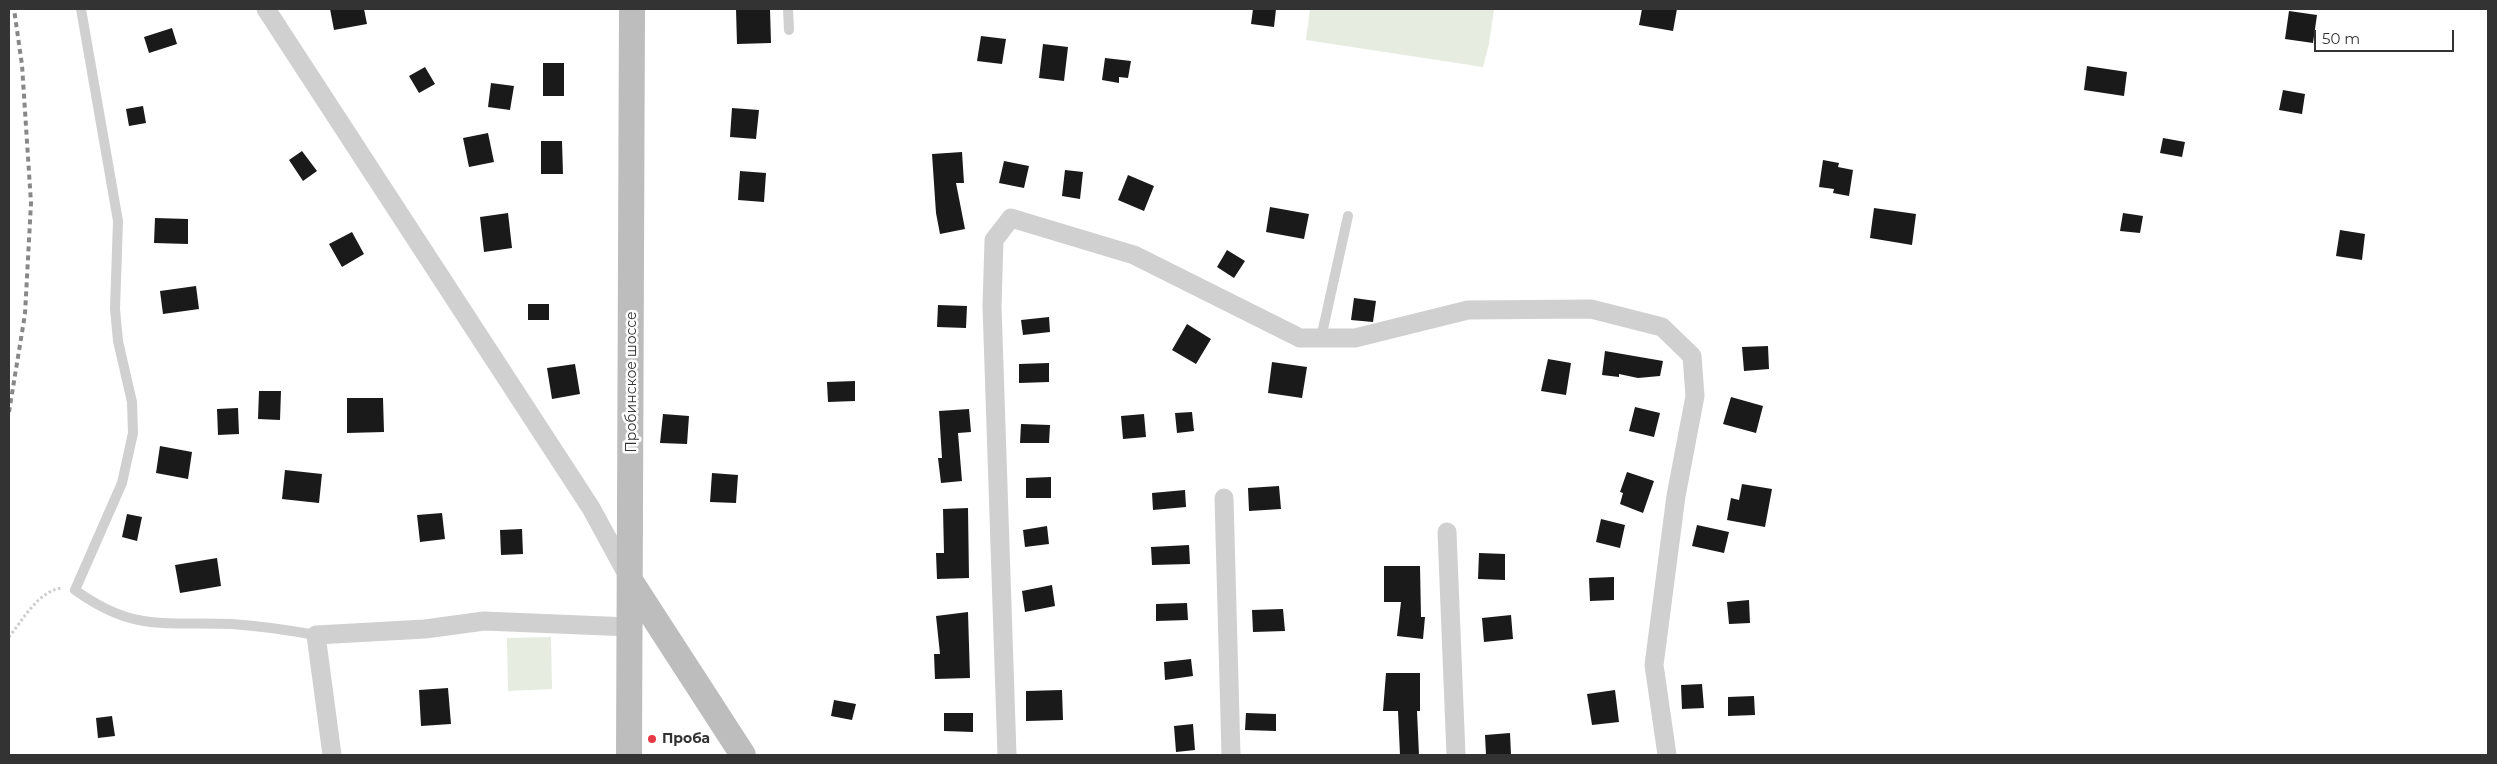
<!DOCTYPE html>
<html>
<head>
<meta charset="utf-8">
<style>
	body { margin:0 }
	#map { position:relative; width:2497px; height:764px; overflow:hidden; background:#fff; font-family:Montserrat,sans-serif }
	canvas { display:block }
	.frame { position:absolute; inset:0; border:10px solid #333; pointer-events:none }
	.scale { position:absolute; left:2314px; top:30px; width:140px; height:22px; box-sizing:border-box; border:2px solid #333; border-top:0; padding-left:6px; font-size:15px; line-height:18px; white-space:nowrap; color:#333; -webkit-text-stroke:4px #fff; paint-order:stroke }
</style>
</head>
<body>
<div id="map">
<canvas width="2497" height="764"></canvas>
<div class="frame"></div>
<div class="scale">50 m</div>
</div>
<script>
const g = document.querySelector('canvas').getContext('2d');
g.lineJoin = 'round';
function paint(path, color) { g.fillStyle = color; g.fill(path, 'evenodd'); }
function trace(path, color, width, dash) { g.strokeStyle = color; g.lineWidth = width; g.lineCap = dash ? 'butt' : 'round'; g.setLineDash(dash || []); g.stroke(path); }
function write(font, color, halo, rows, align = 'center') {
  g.font = font + ' Montserrat,sans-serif'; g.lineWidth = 5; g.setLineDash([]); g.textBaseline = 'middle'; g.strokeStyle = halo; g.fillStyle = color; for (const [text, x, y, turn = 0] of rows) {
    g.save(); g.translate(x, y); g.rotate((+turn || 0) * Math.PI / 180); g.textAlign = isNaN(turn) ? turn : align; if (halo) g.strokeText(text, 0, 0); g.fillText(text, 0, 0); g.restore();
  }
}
paint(new Path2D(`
	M 1310,9 L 1494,9 L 1489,44 L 1483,67 L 1306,40 Z
	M 551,637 L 552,689 L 508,691 L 507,638 Z`), '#e6ecdf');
paint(new Path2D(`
	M 330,9 L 364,9 L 367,24 L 334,30 Z
	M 736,9 L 770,9 L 771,43 L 737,44 Z
	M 1253,9 L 1276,9 L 1274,27 L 1251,24 Z
	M 1642,9 L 1677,9 L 1673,31 L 1639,25 Z
	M 2289,11 L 2317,15 L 2313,43 L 2285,39 Z
	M 172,28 L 177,44 L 149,53 L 144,37 Z
	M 981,36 L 1006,39 L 1002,64 L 977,61 Z
	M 1043,44 L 1068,47 L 1064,81 L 1039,78 Z
	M 1105,58 L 1131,61 L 1128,78 L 1119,77 L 1119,83 L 1102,80 Z
	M 543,63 L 564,63 L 564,96 L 543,96 Z
	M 2087,66 L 2127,72 L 2124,96 L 2084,90 Z
	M 425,67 L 435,84 L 419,93 L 409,76 Z
	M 491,83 L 514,86 L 510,110 L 488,107 Z
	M 2283,90 L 2305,94 L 2302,114 L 2279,110 Z
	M 143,106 L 146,123 L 129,126 L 126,109 Z
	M 732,108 L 759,110 L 756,139 L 730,137 Z
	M 488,133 L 494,162 L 469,167 L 463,138 Z
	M 2163,138 L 2185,142 L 2182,157 L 2160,153 Z
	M 541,141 L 562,141 L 563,174 L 541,174 Z
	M 302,151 L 317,171 L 303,181 L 289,160 Z
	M 962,152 L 964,183 L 956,183 L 965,229 L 940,234 L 936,213 L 932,154 Z
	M 1823,160 L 1839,163 L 1838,167 L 1853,170 L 1849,196 L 1833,193 L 1834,189 L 1819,187 Z
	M 1004,161 L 1029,166 L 1024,188 L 999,183 Z
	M 1065,170 L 1083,172 L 1080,199 L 1062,196 Z
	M 740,171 L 766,173 L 764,202 L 738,200 Z
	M 1128,175 L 1154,186 L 1144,211 L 1118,200 Z
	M 1270,207 L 1309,214 L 1304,239 L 1266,232 Z
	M 1874,208 L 1916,214 L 1912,245 L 1870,238 Z
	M 508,213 L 512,248 L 484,252 L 480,217 Z
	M 2123,213 L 2143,216 L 2140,233 L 2120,231 Z
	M 155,218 L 188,219 L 188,244 L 154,243 Z
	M 2340,230 L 2365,234 L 2362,260 L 2336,256 Z
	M 352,232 L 364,254 L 342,267 L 329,244 Z
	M 1227,250 L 1245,261 L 1234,278 L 1217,267 Z
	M 196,286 L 199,309 L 163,314 L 160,291 Z
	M 1354,298 L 1376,301 L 1373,322 L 1351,320 Z
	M 528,304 L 549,304 L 549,320 L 528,320 Z
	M 938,305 L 967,306 L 966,328 L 937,327 Z
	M 1049,317 L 1050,332 L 1023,335 L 1021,320 Z
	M 1187,324 L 1211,339 L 1196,364 L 1172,350 Z
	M 1768,346 L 1769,369 L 1744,371 L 1742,347 Z
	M 1605,351 L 1663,361 L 1660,376 L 1638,378 L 1619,374 L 1619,377 L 1602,375 Z
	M 1548,359 L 1571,363 L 1566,395 L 1541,391 Z
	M 1272,362 L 1307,367 L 1302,398 L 1268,393 Z
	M 1049,363 L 1049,382 L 1019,383 L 1019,364 Z
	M 575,364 L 580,394 L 552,399 L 547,368 Z
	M 855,381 L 855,401 L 828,402 L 827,382 Z
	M 259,391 L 281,391 L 280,420 L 258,419 Z
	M 1731,397 L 1763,406 L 1756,433 L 1723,424 Z
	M 347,398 L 383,398 L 384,432 L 347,433 Z
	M 1635,407 L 1660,413 L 1654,437 L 1629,431 Z
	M 238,408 L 239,434 L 218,435 L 217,409 Z
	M 969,409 L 971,432 L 958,433 L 962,481 L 941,483 L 938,458 L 942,458 L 939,411 Z
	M 1192,412 L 1194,431 L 1177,433 L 1175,413 Z
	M 663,414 L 689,416 L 687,444 L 660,443 Z
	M 1144,414 L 1146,437 L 1123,439 L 1121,416 Z
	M 1021,424 L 1050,425 L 1049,443 L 1020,443 Z
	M 160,446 L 192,452 L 188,479 L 156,473 Z
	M 285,470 L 322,474 L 319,503 L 282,499 Z
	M 1627,472 L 1654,481 L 1643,513 L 1620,504 L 1623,493 L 1620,492 Z
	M 712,473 L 738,475 L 736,503 L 710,502 Z
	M 1051,477 L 1051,498 L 1026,498 L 1026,478 Z
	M 1742,484 L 1772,489 L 1765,527 L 1727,520 L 1731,498 L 1739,500 Z
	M 1279,486 L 1281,509 L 1249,511 L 1248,488 Z
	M 1185,490 L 1186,507 L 1153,510 L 1152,493 Z
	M 968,508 L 969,578 L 937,579 L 936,553 L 944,553 L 943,509 Z
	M 442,513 L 445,539 L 420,542 L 417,515 Z
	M 127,514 L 142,517 L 137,541 L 122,537 Z
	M 1601,519 L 1625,525 L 1620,548 L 1596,542 Z
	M 1697,525 L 1729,532 L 1724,553 L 1692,546 Z
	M 1047,526 L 1049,544 L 1025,547 L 1023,530 Z
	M 522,529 L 523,554 L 501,555 L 500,530 Z
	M 1189,545 L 1190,564 L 1152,565 L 1151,547 Z
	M 1479,553 L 1505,554 L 1505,580 L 1478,579 Z
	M 217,558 L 221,586 L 180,593 L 175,565 Z
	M 1384,566 L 1420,566 L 1421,617 L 1425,617 L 1423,639 L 1397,636 L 1401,602 L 1384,602 Z
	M 1614,577 L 1614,600 L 1590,601 L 1589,578 Z
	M 1052,585 L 1055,606 L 1025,612 L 1022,591 Z
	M 1749,600 L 1750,623 L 1729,624 L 1727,602 Z
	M 1187,603 L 1188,620 L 1156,621 L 1156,604 Z
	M 1283,609 L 1285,631 L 1253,632 L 1252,610 Z
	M 968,612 L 970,678 L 935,679 L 934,654 L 940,654 L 936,616 Z
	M 1511,615 L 1513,639 L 1484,642 L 1482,618 Z
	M 1191,659 L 1193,676 L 1165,680 L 1164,662 Z
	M 1386,673 L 1420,673 L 1420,711 L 1417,711 L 1419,755 L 1400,755 L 1398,711 L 1383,711 Z
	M 1702,684 L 1704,708 L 1682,709 L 1681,685 Z
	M 448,688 L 451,724 L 421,726 L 419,690 Z
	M 1062,690 L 1063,720 L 1026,721 L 1026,691 Z
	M 1615,690 L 1619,722 L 1592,725 L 1587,694 Z
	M 1754,696 L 1755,715 L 1728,716 L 1728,697 Z
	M 834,700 L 856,704 L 852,720 L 831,716 Z
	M 944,713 L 973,713 L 973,732 L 944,731 Z
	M 1246,713 L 1276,714 L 1276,731 L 1245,730 Z
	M 112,716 L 115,736 L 98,738 L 96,718 Z
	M 1193,724 L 1195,750 L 1176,752 L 1174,726 Z
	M 1510,733 L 1511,755 L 1486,755 L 1485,735 Z`), '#1a1a1a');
trace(new Path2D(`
	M 9,637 C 22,621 39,590 62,588`), '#cdcdcd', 3, [2.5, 2.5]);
trace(new Path2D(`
	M 81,9 L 118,221 L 115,309 L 118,341 L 132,402 L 133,433 L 122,483 L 75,590 C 135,633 164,621 232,624 C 260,626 288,630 316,635
	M 788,9 L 789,30
	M 1321,338 L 1348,216`), '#d0d0d0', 10);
trace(new Path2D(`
	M 266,9 L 591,508 L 628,576
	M 1224,498 L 1231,755
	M 1447,532 L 1456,755
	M 332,755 L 316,635 L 425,629 L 484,621 L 630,627
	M 1007,755 L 992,306 L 994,240 L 1011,218 L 1134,255 L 1300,338 L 1355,338 L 1468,310 L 1591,309 L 1662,327 L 1692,356 L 1695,396 L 1676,496 L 1654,665 L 1667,755`), '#d0d0d0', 19);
trace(new Path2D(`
	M 631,582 L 743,755
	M 629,755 L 632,9`), '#bdbdbd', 26);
trace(new Path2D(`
	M 9,412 L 25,314 L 31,203 L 22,65 L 14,9`), '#888', 4, [5, 4]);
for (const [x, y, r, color] of [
	[652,739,5,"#e63946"]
]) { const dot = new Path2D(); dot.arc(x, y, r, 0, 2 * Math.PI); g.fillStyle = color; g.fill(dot); trace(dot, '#fff', 2); }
write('14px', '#333', '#fff', [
	["Пробинское шоссе",632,382,-90]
]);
write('bold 14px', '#333', '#fff', [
	["Проба",662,739]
], 'left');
</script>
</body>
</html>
